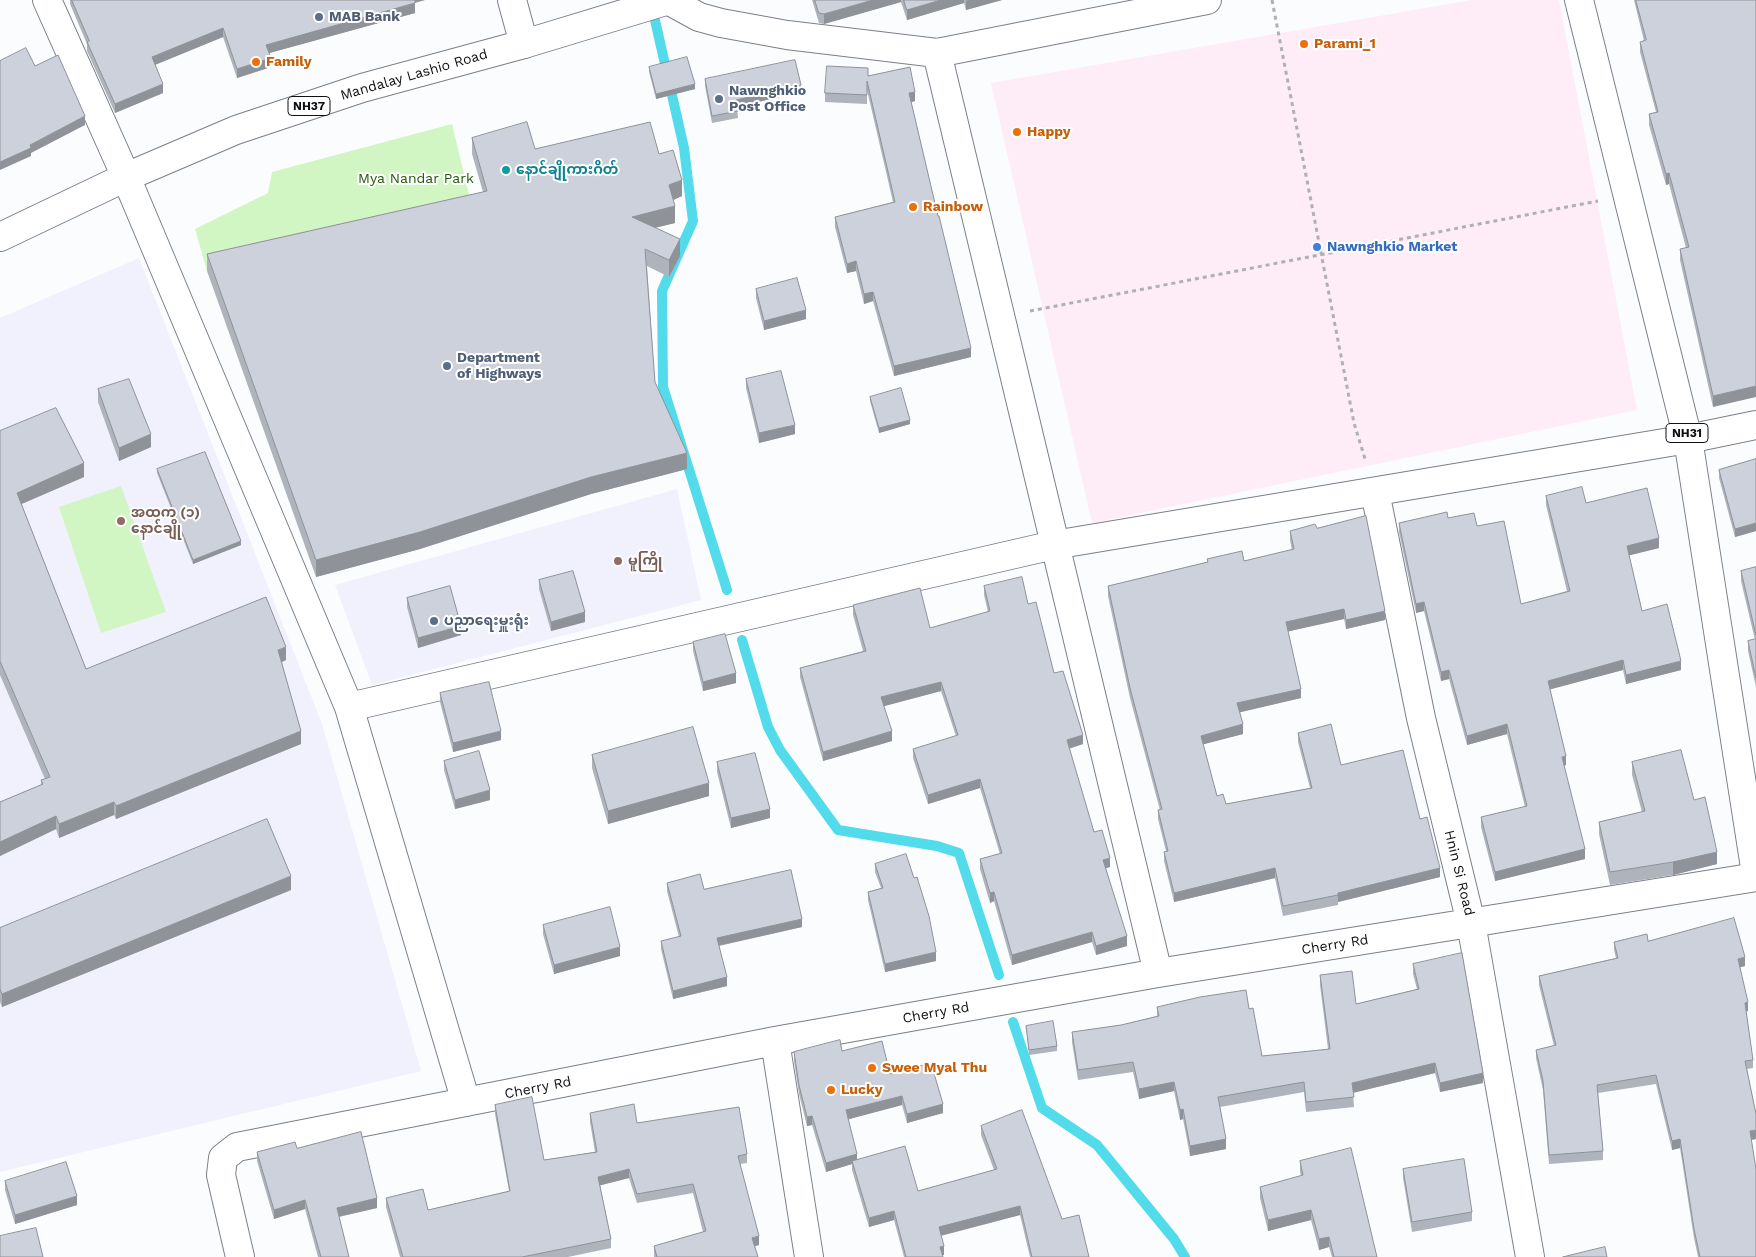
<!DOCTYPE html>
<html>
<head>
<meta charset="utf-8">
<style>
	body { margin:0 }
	canvas { display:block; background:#fbfcfe }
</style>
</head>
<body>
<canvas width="1756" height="1257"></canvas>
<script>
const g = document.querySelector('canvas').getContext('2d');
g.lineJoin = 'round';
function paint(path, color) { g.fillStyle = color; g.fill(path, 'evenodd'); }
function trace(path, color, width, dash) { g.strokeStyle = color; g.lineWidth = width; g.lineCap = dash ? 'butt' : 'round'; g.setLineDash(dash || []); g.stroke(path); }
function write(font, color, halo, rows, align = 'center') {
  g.font = font + ' "Work Sans","Noto Sans Myanmar",sans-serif'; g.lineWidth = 4; g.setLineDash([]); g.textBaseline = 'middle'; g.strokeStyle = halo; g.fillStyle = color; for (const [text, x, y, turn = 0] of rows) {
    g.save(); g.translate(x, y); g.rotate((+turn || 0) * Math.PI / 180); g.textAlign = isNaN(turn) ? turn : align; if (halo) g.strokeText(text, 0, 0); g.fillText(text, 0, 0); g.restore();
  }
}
paint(new Path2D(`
	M 1472,0 L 1559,0 L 1637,410 L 1092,523 L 991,83 Z`), '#feecf7');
paint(new Path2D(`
	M 139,258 L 322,724 L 421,1071 L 0,1172 L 0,318 Z
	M 677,489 L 701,600 L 372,685 L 335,585 Z`), '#f1f0fd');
paint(new Path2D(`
	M 452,124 L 473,211 L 207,271 L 195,229 L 268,193 L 272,172 Z
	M 121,486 L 166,612 L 101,633 L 59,507 Z`), '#d1f6c4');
trace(new Path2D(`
	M 652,7 L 684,148 L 693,221 L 662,291 L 663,387 L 727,590
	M 742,640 L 768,727 L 780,750 L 838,830 L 937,846 L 959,853 L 999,975
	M 1013,1022 L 1042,1108 L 1097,1145 L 1174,1239 L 1185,1257`), '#52dbea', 10);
const street = new Path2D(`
	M 47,0 L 126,177 L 349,707 L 466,1102
	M 512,0 L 524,44
	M 668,0 L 699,17 L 721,23 L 787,35 L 937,53 L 1207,0
	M 937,53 L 1158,973
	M 1375,492 L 1421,718 L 1471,923 L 1530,1257
	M 349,707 L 1054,545 L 1688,439 L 1756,425
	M 775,1041 L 809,1257
	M 240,1257 L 221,1175 L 223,1158 L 237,1147 L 775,1041 L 1158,973 L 1756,877`);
const highway = new Path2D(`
	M 1579,0 L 1688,439 L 1756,874
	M 0,237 L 126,177 L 236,130 L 362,88 L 524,44 L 669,0`);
trace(street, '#7b8088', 30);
trace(highway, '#7b8088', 30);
trace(new Path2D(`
	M 1272,0 L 1354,423 L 1366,462
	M 1030,311 L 1598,201`), '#afb0b3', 3, [4, 4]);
trace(street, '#fff', 28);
trace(highway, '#fff', 28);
paint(new Path2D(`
	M 70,0 L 425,0 L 415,3 L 415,13 L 269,53 L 271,67 L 237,78 L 223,37 L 155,65 L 163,93 L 115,113 L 87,51 L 87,44 L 70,4 Z
	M 812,0 L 1002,0 L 966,10 L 964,3 L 907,20 L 901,2 L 824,24 L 819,23 Z
	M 1634,0 L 1756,0 L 1713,407 L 1680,260 L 1680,249 L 1686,248 L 1669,184 L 1666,185 L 1649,125 L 1649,114 L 1656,112 L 1640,52 L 1640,42 L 1644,41 Z
	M 649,67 L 695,89 L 656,99 L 649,72 Z
	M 868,76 L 915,101 L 911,102 L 971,357 L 894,376 L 873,301 L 864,304 L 856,271 L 847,273 L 835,227 L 835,217 L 893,202 L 867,90 L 867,104 L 825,102 L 825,93 Z
	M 705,79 L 801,92 L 737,107 L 738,118 L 712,123 L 705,86 Z
	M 472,138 L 535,149 L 659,154 L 682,196 L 673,200 L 675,223 L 655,228 L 680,256 L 669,277 L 647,266 L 655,382 L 687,469 L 591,494 L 420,549 L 316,577 L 207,271 L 207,254 L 483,192 L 472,154 Z
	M 756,289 L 806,319 L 764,330 L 756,298 Z
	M 746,379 L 795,434 L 759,443 L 746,388 Z
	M 98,389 L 151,447 L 119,461 L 98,402 Z
	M 870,397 L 910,424 L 879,433 L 870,401 Z
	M 0,431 L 84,477 L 21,504 L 86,669 L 286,660 L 281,662 L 301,744 L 116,819 L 114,815 L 59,838 L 56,829 L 0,856 L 0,802 L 41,785 L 41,780 L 45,779 L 0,675 Z
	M 1756,459 L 1756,531 L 1735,537 L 1719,478 L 1719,470 Z
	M 157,469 L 241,545 L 193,564 L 157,473 Z
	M 1546,496 L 1586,503 L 1659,548 L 1629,555 L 1642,611 L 1681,670 L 1626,684 L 1623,670 L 1550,689 L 1566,765 L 1564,766 L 1585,859 L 1495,881 L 1481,827 L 1481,817 L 1525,807 L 1507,734 L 1467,745 L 1449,679 L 1441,681 L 1424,611 L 1416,613 L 1399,532 L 1399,523 L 1448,518 L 1477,526 L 1521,604 L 1567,591 L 1546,505 Z
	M 1317,528 L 1385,620 L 1346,629 L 1344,619 L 1288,631 L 1301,698 L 1240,712 L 1243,734 L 1203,744 L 1217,796 L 1226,804 L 1310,788 L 1298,742 L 1298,733 L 1341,765 L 1420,819 L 1440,877 L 1338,902 L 1338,905 L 1283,916 L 1275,878 L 1174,902 L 1164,861 L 1164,852 L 1166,851 L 1158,819 L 1158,810 L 1160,810 L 1130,698 L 1108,596 L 1108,586 L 1207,562 L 1207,559 L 1244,561 L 1292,550 L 1290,540 L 1290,531 Z
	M 1756,567 L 1756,687 L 1748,651 L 1748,641 L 1755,640 L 1741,581 L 1741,571 Z
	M 539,580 L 585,622 L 551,631 L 539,589 Z
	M 984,586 L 1028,604 L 1054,673 L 1083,744 L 1069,749 L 1094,832 L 1110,867 L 1106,868 L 1127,946 L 1096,955 L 1092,942 L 1012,965 L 994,901 L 990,903 L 980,869 L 980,859 L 1000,854 L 980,788 L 928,804 L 913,758 L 913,749 L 956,736 L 941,691 L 884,706 L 892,741 L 823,761 L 800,677 L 800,668 L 863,651 L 853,615 L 853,605 L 930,628 L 988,612 L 984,595 Z
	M 407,598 L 461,635 L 418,648 L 407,607 Z
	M 693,642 L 736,683 L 703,691 L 693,651 Z
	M 440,693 L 501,740 L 453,752 L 440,702 Z
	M 592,755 L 709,796 L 608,824 L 592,768 Z
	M 444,761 L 490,800 L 455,809 L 444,770 Z
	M 717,762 L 770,818 L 731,828 L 717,772 Z
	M 1632,762 L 1694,800 L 1717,864 L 1673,875 L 1610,885 L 1599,834 L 1599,822 L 1642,812 L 1632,775 Z
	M 875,864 L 936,961 L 885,972 L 868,900 L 868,892 L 881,888 L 875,872 Z
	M 667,883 L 704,889 L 802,927 L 719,946 L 727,986 L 673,999 L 661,949 L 661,941 L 679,937 L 667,891 Z
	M 291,890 L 2,1007 L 0,1002 L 0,928 Z
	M 543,925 L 620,956 L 554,974 L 543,934 Z
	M 1648,941 L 1745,966 L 1740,967 L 1748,1011 L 1746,1011 L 1753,1060 L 1753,1068 L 1747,1069 L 1756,1114 L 1756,1139 L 1751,1140 L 1756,1257 L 1698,1257 L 1694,1238 L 1680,1148 L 1672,1150 L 1656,1084 L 1598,1093 L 1603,1151 L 1603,1160 L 1549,1164 L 1543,1090 L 1536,1058 L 1536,1050 L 1554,1046 L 1539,985 L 1539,976 L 1616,958 L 1614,950 L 1614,942 Z
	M 1413,964 L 1483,1083 L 1440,1092 L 1435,1073 L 1353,1093 L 1354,1107 L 1306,1112 L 1304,1092 L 1220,1107 L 1226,1149 L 1190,1156 L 1183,1119 L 1180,1120 L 1174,1091 L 1139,1099 L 1133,1072 L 1078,1080 L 1072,1042 L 1072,1032 L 1121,1025 L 1157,1016 L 1157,1007 L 1249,1009 L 1262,1056 L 1328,1049 L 1320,985 L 1320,975 L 1356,1004 L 1417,989 L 1413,974 Z
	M 1026,1026 L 1057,1046 L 1057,1051 L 1029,1055 Z
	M 842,1051 L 890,1074 L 943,1113 L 907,1123 L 902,1105 L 848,1119 L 857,1160 L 918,1191 L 994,1170 L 981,1135 L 981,1126 L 1062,1219 L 1089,1257 L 1030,1257 L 1020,1215 L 941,1236 L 944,1255 L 942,1255 L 943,1257 L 904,1257 L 894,1220 L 869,1227 L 852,1170 L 852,1164 L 826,1172 L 812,1125 L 807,1126 L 799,1094 L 794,1061 L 794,1052 Z
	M 495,1105 L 544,1160 L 595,1152 L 590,1122 L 590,1113 L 637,1123 L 747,1154 L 747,1163 L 740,1164 L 759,1245 L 755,1246 L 758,1257 L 654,1257 L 654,1246 L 703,1232 L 693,1193 L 637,1203 L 629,1178 L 600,1185 L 611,1239 L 611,1248 L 568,1257 L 400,1257 L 386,1207 L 386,1198 L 428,1210 L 509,1191 L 495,1114 Z
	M 297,1148 L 377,1208 L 339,1217 L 349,1257 L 318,1257 L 305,1209 L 274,1219 L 257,1161 L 257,1152 Z
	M 1300,1161 L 1377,1257 L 1332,1257 L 1329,1247 L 1319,1250 L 1311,1220 L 1268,1231 L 1260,1198 L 1260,1187 L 1301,1176 L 1300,1172 Z
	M 1403,1169 L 1472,1212 L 1472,1221 L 1412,1232 L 1403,1178 Z
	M 5,1181 L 77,1205 L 15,1224 L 5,1190 Z`), '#afb4bc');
paint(new Path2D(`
	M 413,0 L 425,0 L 413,3 Z
	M 873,0 L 901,0 L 901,2 L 824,24 L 824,14 Z
	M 941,0 L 964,0 L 964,3 L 907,20 L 907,10 Z
	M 968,0 L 1002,0 L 966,10 L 966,1 Z
	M 415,3 L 415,13 L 266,54 L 266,45 Z
	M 223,28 L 223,37 L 152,66 L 152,57 Z
	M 271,58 L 271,67 L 237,78 L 237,69 Z
	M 163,84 L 163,93 L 115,113 L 115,104 Z
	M 695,84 L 695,89 L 656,99 L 656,94 Z
	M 801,85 L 801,92 L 736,107 L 736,100 Z
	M 915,92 L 915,101 L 909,103 L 909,93 Z
	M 85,116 L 85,125 L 31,153 L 31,156 L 0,170 L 0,162 L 30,145 Z
	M 1669,173 L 1669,184 L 1666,185 L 1666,174 Z
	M 682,180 L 682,196 L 669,202 L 669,185 Z
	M 675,206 L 675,223 L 632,233 L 632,217 Z
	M 680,239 L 680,256 L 669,277 L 669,260 Z
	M 856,261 L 856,271 L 847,273 L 847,264 Z
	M 873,292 L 873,301 L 864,304 L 864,294 Z
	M 806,310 L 806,319 L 764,330 L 764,321 Z
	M 971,348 L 971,357 L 894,376 L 894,366 Z
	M 1756,386 L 1756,397 L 1713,407 L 1713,396 Z
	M 910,420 L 910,424 L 879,433 L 879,428 Z
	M 795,425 L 795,434 L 759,443 L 759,433 Z
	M 151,434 L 151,447 L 119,461 L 119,448 Z
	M 687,453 L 687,469 L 591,494 L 420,549 L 316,577 L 316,560 L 591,477 Z
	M 84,463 L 84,477 L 17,506 L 17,493 Z
	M 1756,523 L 1756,531 L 1735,537 L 1735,529 Z
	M 1659,538 L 1659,548 L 1627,556 L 1627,546 Z
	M 241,541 L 241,545 L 193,564 L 193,560 Z
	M 1424,602 L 1424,611 L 1416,613 L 1416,604 Z
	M 1344,609 L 1344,619 L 1286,632 L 1286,622 Z
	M 1385,611 L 1385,620 L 1346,629 L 1346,620 Z
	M 585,612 L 585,622 L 551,631 L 551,622 Z
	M 461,626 L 461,635 L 418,648 L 418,638 Z
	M 286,647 L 286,660 L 278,664 L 278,650 Z
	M 1623,660 L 1623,670 L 1548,690 L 1548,681 Z
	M 1681,661 L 1681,670 L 1626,684 L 1626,675 Z
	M 1449,670 L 1449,679 L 1441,681 L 1441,672 Z
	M 736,673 L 736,683 L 703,691 L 703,682 Z
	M 941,682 L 941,691 L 881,707 L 881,697 Z
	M 1301,689 L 1301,698 L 1237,713 L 1237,703 Z
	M 1243,724 L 1243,734 L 1201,745 L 1201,736 Z
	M 1507,724 L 1507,734 L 1467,745 L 1467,736 Z
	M 301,731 L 301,744 L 116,819 L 116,806 Z
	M 501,731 L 501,740 L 453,752 L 453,743 Z
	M 892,731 L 892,741 L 823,761 L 823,752 Z
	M 1083,735 L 1083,744 L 1067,749 L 1067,740 Z
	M 1566,756 L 1566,765 L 1562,766 L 1562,757 Z
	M 980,779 L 980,788 L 928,804 L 928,795 Z
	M 709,783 L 709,796 L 608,824 L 608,811 Z
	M 490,790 L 490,800 L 455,809 L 455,800 Z
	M 114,802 L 114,815 L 59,838 L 59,824 Z
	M 770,809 L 770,818 L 731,828 L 731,818 Z
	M 56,816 L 56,829 L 0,856 L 0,842 Z
	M 1585,849 L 1585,859 L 1495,881 L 1495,872 Z
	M 1717,852 L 1717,864 L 1673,875 L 1673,862 Z
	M 1110,858 L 1110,867 L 1103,869 L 1103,860 Z
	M 1275,868 L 1275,878 L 1174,902 L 1174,893 Z
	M 1440,868 L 1440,877 L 1338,902 L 1338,893 Z
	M 291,876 L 291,890 L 2,1007 L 2,994 Z
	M 994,892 L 994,901 L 990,903 L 990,893 Z
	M 802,919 L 802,927 L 717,946 L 717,938 Z
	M 1092,932 L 1092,942 L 1012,965 L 1012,955 Z
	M 1127,936 L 1127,946 L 1096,955 L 1096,946 Z
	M 620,947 L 620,956 L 554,974 L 554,965 Z
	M 936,952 L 936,961 L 885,972 L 885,964 Z
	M 1745,957 L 1745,966 L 1738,968 L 1738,959 Z
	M 727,977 L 727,986 L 673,999 L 673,991 Z
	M 1748,1002 L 1748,1011 L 1745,1012 L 1745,1003 Z
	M 1435,1063 L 1435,1073 L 1352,1093 L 1352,1083 Z
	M 1483,1073 L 1483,1083 L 1440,1092 L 1440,1083 Z
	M 1174,1082 L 1174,1091 L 1139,1099 L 1139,1089 Z
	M 902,1096 L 902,1105 L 846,1120 L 846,1110 Z
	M 943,1104 L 943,1113 L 907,1123 L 907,1114 Z
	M 1183,1109 L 1183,1119 L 1180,1120 L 1180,1110 Z
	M 812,1116 L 812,1125 L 807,1126 L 807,1117 Z
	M 1756,1130 L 1756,1139 L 1750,1140 L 1750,1131 Z
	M 1226,1139 L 1226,1149 L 1190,1156 L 1190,1146 Z
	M 1680,1139 L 1680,1148 L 1672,1150 L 1672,1141 Z
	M 857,1154 L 857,1163 L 852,1161 L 852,1164 L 826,1172 L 826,1163 Z
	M 629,1169 L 629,1178 L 598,1186 L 598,1177 Z
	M 77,1196 L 77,1205 L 15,1224 L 15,1215 Z
	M 377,1198 L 377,1208 L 337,1217 L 337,1208 Z
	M 305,1200 L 305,1209 L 274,1219 L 274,1210 Z
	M 1020,1206 L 1020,1215 L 939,1236 L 939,1227 Z
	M 1311,1210 L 1311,1220 L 1268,1231 L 1268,1220 Z
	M 894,1211 L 894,1220 L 869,1227 L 869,1218 Z
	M 759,1236 L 759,1245 L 752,1247 L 752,1238 Z
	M 1329,1237 L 1329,1247 L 1319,1250 L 1319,1239 Z
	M 944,1246 L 944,1255 L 940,1256 L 940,1247 Z`), '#8f9299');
const building = new Path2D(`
	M 72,0 L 415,0 L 415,3 L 266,45 L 271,58 L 237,69 L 223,28 L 152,57 L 163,84 L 115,104 L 87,42 L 89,41 Z
	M 815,0 L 873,0 L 824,14 L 819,13 Z
	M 904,0 L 941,0 L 907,10 Z
	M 1636,0 L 1756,0 L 1756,386 L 1713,396 L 1680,249 L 1689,247 L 1669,173 L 1666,174 L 1649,114 L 1658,112 L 1640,42 L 1646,40 Z
	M 26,48 L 35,66 L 58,55 L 85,116 L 30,145 L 31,148 L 0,162 L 0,61 Z
	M 687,57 L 695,84 L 656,94 L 649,67 Z
	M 795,60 L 801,85 L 736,100 L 738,111 L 712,116 L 705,79 Z
	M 827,66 L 868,68 L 868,76 L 910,67 L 915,92 L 909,93 L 938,216 L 939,216 L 971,348 L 894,366 L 873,292 L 864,294 L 856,261 L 847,264 L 835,217 L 895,202 L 867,81 L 867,95 L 825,93 Z
	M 527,122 L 535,149 L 650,122 L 659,154 L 673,150 L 682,180 L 669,185 L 675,206 L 632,217 L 680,239 L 669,260 L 645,249 L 655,382 L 687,453 L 591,477 L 420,532 L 316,560 L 207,254 L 487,191 L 472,138 Z
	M 797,278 L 806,310 L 764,321 L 756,289 Z
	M 781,371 L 795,425 L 759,433 L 746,379 Z
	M 129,379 L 151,434 L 119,448 L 98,389 Z
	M 901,388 L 910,420 L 879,428 L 870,397 Z
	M 56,408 L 84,463 L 17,493 L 86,669 L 266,597 L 286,647 L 278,650 L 301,731 L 116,806 L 114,802 L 59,824 L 56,816 L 0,842 L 0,802 L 43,784 L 41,780 L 50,777 L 0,661 L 0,431 Z
	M 205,452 L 241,541 L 193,560 L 157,469 Z
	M 1756,459 L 1756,523 L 1735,529 L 1719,470 Z
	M 1582,487 L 1586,503 L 1647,488 L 1659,538 L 1627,546 L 1642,611 L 1667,604 L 1681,661 L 1626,675 L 1623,660 L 1548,681 L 1566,756 L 1562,757 L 1585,849 L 1495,872 L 1481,817 L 1527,806 L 1507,724 L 1467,736 L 1449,670 L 1441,672 L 1424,602 L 1416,604 L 1399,523 L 1447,512 L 1448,518 L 1474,513 L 1477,526 L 1504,521 L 1521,604 L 1570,591 L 1546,496 Z
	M 1366,516 L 1385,611 L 1346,620 L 1344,609 L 1286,622 L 1301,689 L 1237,703 L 1243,724 L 1201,736 L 1217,796 L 1223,794 L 1226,804 L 1312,788 L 1298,733 L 1331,724 L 1341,765 L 1403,750 L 1420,819 L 1427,817 L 1440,868 L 1338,893 L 1338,895 L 1283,906 L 1275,868 L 1174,893 L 1164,852 L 1168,851 L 1158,810 L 1162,809 L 1130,688 L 1108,586 L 1208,562 L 1207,559 L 1242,551 L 1244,561 L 1294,549 L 1290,531 L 1315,524 L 1317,528 Z
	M 1756,567 L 1756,635 L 1741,571 Z
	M 573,571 L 585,612 L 551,622 L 539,580 Z
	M 1022,577 L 1028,604 L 1036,602 L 1054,673 L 1063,671 L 1083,735 L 1067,740 L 1094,832 L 1102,830 L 1110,858 L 1103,860 L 1127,936 L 1096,946 L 1092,932 L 1012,955 L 994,892 L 990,893 L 980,859 L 1002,853 L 980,779 L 928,795 L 913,749 L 958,735 L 941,682 L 881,697 L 892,731 L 823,752 L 800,668 L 866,651 L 853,605 L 920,588 L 930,628 L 990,611 L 984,586 Z
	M 450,586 L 461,626 L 418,638 L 407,598 Z
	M 725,634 L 736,673 L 703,682 L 693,642 Z
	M 1756,639 L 1756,678 L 1748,641 Z
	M 489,682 L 501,731 L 453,743 L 440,693 Z
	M 693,727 L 709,783 L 608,811 L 592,755 Z
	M 1681,750 L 1694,800 L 1705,797 L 1717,852 L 1673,862 L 1610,872 L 1599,822 L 1645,811 L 1632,762 Z
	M 479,751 L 490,790 L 455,800 L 444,761 Z
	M 755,753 L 770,809 L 731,818 L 717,762 Z
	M 267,819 L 291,876 L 2,994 L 0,989 L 0,928 Z
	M 906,854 L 914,878 L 917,877 L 929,916 L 936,952 L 885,964 L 868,892 L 883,888 L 875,864 Z
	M 791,870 L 802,919 L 717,938 L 727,977 L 673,991 L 661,941 L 681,936 L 667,883 L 700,874 L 704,889 Z
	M 610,907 L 620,947 L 554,965 L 543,925 Z
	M 1734,918 L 1745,957 L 1738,959 L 1748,1002 L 1745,1003 L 1753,1060 L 1745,1061 L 1756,1114 L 1756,1130 L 1750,1131 L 1756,1169 L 1756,1257 L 1700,1257 L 1694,1229 L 1680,1139 L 1672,1141 L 1656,1075 L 1597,1085 L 1603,1151 L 1549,1155 L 1543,1081 L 1536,1050 L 1556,1045 L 1539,976 L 1618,958 L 1614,942 L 1647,934 L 1648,941 Z
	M 1462,953 L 1483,1073 L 1440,1083 L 1435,1063 L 1352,1083 L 1354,1097 L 1306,1102 L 1304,1082 L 1218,1097 L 1226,1139 L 1190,1146 L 1183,1109 L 1180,1110 L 1174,1082 L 1139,1089 L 1133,1062 L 1078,1070 L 1072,1032 L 1121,1025 L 1159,1016 L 1157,1007 L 1200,997 L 1246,990 L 1249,1009 L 1253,1008 L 1262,1056 L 1330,1049 L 1320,975 L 1352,971 L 1356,1004 L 1419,989 L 1413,964 Z
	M 1053,1021 L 1057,1046 L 1029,1050 L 1026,1026 Z
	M 840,1040 L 842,1051 L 882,1041 L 890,1074 L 931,1063 L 943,1104 L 907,1114 L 902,1096 L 846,1110 L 857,1154 L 826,1163 L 812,1116 L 807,1117 L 799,1085 L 794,1052 Z
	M 532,1097 L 544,1160 L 597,1152 L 590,1113 L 634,1104 L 637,1123 L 739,1107 L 747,1154 L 738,1156 L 759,1236 L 752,1238 L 758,1257 L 657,1257 L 654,1246 L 706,1231 L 693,1184 L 637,1194 L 629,1169 L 598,1177 L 611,1239 L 522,1257 L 403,1257 L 386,1198 L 423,1189 L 428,1210 L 510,1191 L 495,1105 Z
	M 1022,1110 L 1062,1219 L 1079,1215 L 1089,1257 L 1032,1257 L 1020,1206 L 939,1227 L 944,1246 L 940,1247 L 943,1257 L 906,1257 L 894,1211 L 869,1218 L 852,1161 L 905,1146 L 918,1191 L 997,1169 L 981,1126 Z
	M 361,1132 L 377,1198 L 337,1208 L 349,1257 L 321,1257 L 305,1200 L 274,1210 L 257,1152 L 295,1142 L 297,1148 Z
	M 1351,1148 L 1377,1257 L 1334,1257 L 1329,1237 L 1319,1239 L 1311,1210 L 1268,1220 L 1260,1187 L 1303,1175 L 1300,1161 Z
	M 1464,1159 L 1472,1212 L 1412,1222 L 1403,1169 Z
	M 66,1162 L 77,1196 L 15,1215 L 5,1181 Z
	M 36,1228 L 43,1257 L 0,1257 L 0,1236 Z
	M 1605,1247 L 1607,1257 L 1563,1257 Z`);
paint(building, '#ccd1db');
trace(building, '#8f9299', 1);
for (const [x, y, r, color] of [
	[319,17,5,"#5c6f8a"],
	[1304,44,5,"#e8710a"],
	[256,62,5,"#e8710a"],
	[719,99,5,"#5c6f8a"],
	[1017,132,5,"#e8710a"],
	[506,170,5,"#0f9aa8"],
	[913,207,5,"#e8710a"],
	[1317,247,5,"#3f7fe0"],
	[447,366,5,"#5c6f8a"],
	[121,521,5,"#8d6e63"],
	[618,561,5,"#8d6e63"],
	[434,621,5,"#5c6f8a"],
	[872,1068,5,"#e8710a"],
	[831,1090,5,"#e8710a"]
]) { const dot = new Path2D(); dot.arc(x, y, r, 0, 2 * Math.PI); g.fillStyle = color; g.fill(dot); trace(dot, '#fff', 2); }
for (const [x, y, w] of [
	[309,106,42],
	[1687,433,42]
]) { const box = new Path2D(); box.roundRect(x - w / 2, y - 9.5, w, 19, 4); g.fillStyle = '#fff'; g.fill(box); trace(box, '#0e1013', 1); }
write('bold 12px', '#0e1013', null, [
	["NH37",309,106],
	["NH31",1687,433]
]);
write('bold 14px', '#4e5e75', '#fff', [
	["MAB Bank",329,17],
	["Nawnghkio",729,91],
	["Post Office",729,107],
	["Department",457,358],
	["of Highways",457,374],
	["ပညာရေးမှူးရုံး",444,621]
], 'left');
write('bold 14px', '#c56008', '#fff', [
	["Parami_1",1314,44],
	["Family",266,62],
	["Happy",1027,132],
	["Rainbow",923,207],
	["Swee Myal Thu",882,1068],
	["Lucky",841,1090]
], 'left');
write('14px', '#0e1013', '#fff', [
	["Mandalay Lashio Road",414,75,-16],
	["Hnin Si Road",1459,873,76],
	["Cherry Rd",1335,945,-9],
	["Cherry Rd",936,1013,-10],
	["Cherry Rd",538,1088,-11]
]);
write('bold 14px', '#0d838f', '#fff', [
	["နောင်ချိုကားဂိတ်",516,170]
], 'left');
write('14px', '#245708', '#fff', [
	["Mya Nandar Park",416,179]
]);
write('bold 14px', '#366cbe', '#fff', [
	["Nawnghkio Market",1327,247]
], 'left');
write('bold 14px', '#785e54', '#fff', [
	["အထက (၁)",131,513],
	["နောင်ချို",131,529],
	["မူကြို",628,561]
], 'left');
</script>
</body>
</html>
